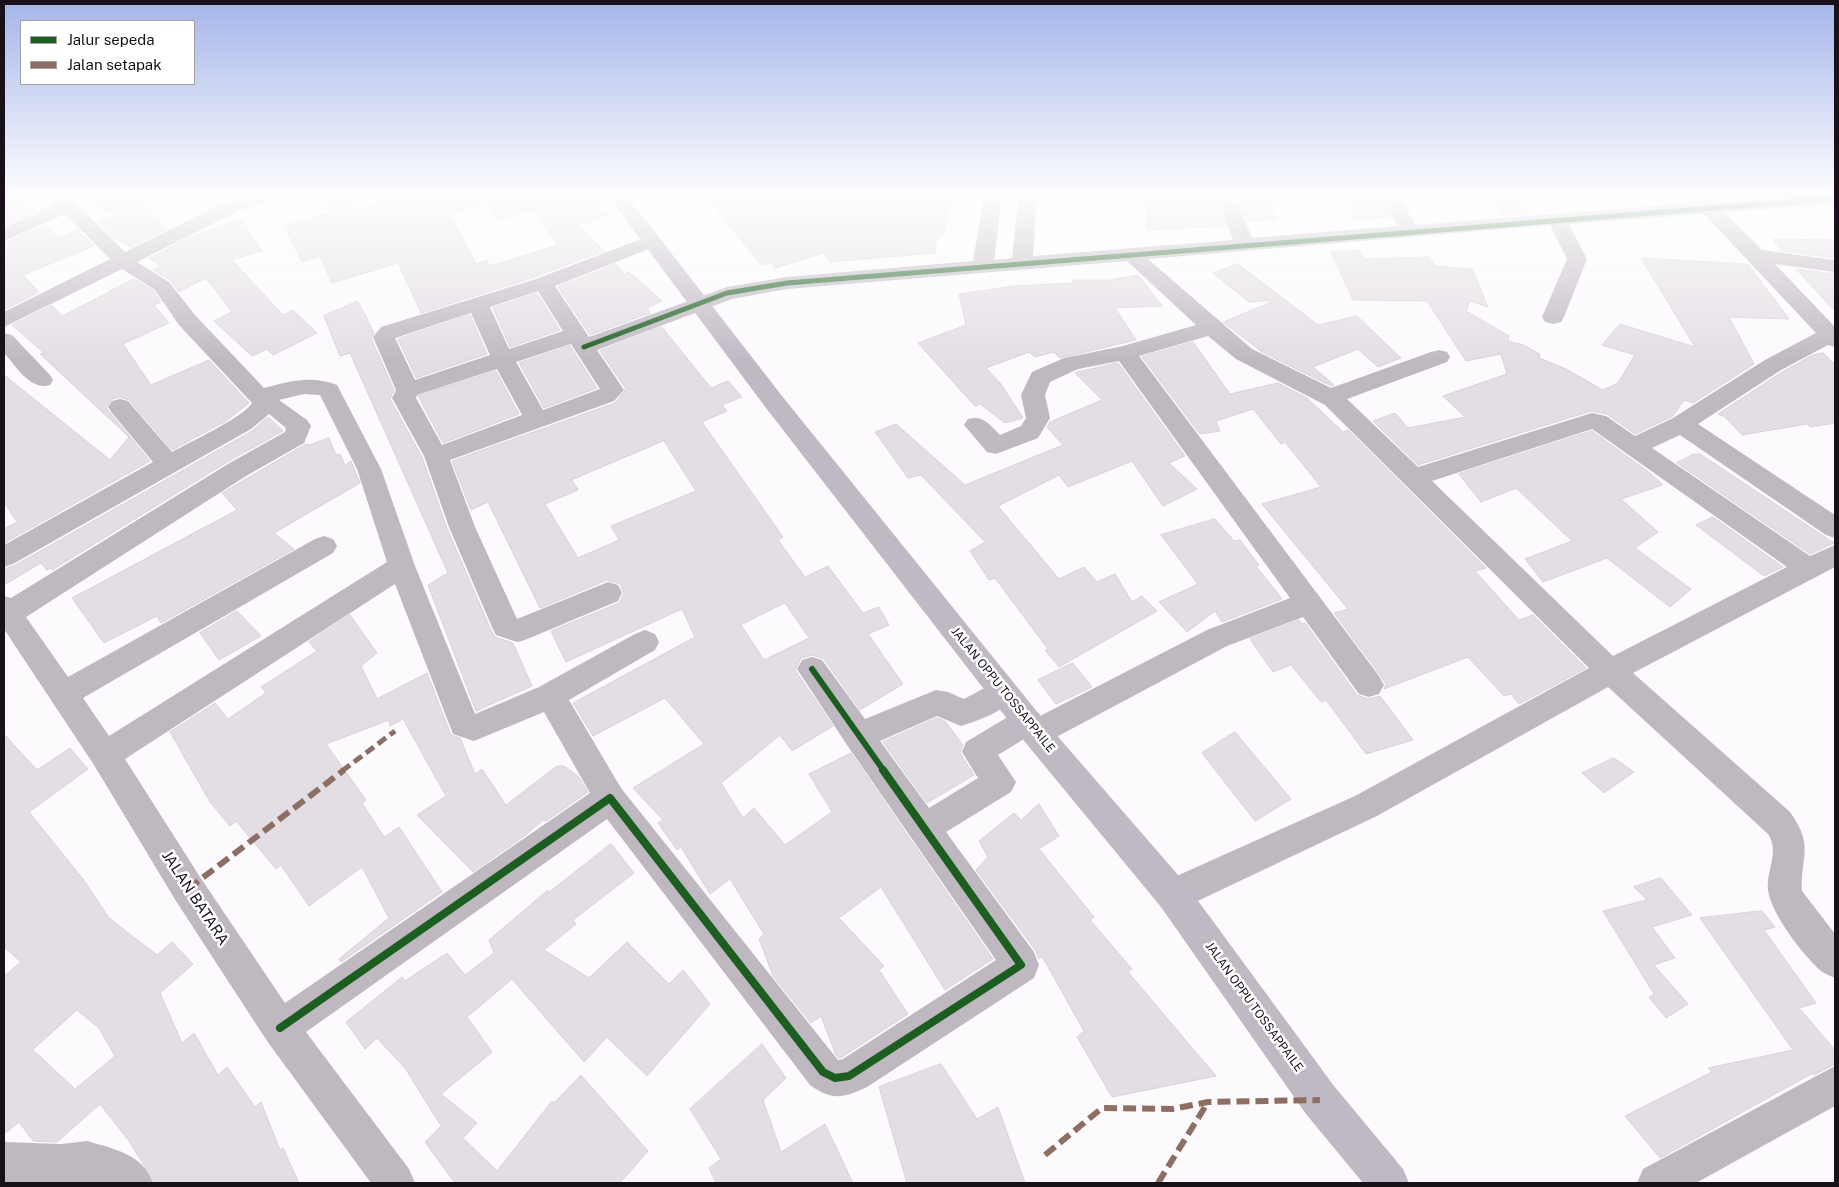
<!DOCTYPE html>
<html>
<head>
<meta charset="utf-8">
<style>
	body { margin:0 }
	#map { position:relative; width:1839px; height:1187px; overflow:hidden; background:#fcfafd; font-family:"Public Sans",sans-serif }
	canvas { display:block }
	.frame { position:absolute; inset:0; border:5px solid #18111a; pointer-events:none }
	.legend { position:absolute; left:20px; top:20px; width:175px; height:65px; box-sizing:border-box; background:#fff; border:1px solid #a3a0a3; margin:0; padding:6px 9px; list-style:none; font-size:15px; color:#18111a }
	.legend li { display:flex; align-items:center; gap:10px; height:25px }
	.legend b { width:25px; border:1px solid #a3a0a3 }
</style>
</head>
<body>
<div id="map">
<canvas width="1839" height="1187"></canvas>
<div class="frame"></div>
<ul class="legend">
<li><b style="height:6px;background:#1b5e20"></b>Jalur sepeda</li>
<li><b style="height:6px;background:#8d6e63"></b>Jalan setapak</li>
</ul>
</div>
<script>
const g = document.querySelector('canvas').getContext('2d');
g.lineJoin = 'round';
function paint(path, color) { g.fillStyle = color; g.fill(path, 'evenodd'); }
function trace(path, color, width, dash) { g.strokeStyle = color; g.lineWidth = width; g.lineCap = dash ? 'butt' : 'round'; g.setLineDash(dash || []); g.stroke(path); }
function write(font, color, halo, rows, align = 'center') {
  g.font = font + ' "Public Sans",sans-serif'; g.lineWidth = 5; g.setLineDash([]); g.textBaseline = 'middle'; g.strokeStyle = halo; g.fillStyle = color; for (const [text, x, y, turn = 0] of rows) {
    g.save(); g.translate(x, y); g.rotate((+turn || 0) * Math.PI / 180); g.textAlign = isNaN(turn) ? turn : align; if (halo) g.strokeText(text, 0, 0); g.fillText(text, 0, 0); g.restore();
  }
}
const building = new Path2D(`
	M 4,196 L 20,196 L 35,212 L 4,226 Z
	M 86,196 L 138,196 L 167,229 L 131,247 L 113,238 L 98,222 L 113,216 Z
	M 320,196 L 347,196 L 355,210 L 399,196 L 593,196 L 609,215 L 578,225 L 604,251 L 535,277 L 421,313 L 398,263 L 332,283 L 320,256 L 302,262 L 284,226 L 329,213 ZM 487,203 L 499,220 L 532,209 L 558,245 L 490,266 L 487,260 L 476,264 L 450,214 Z
	M 705,196 L 951,196 L 943,236 L 937,236 L 935,253 L 830,262 L 824,253 L 775,268 L 772,262 L 762,265 Z
	M 1147,196 L 1215,196 L 1226,226 L 1147,230 Z
	M 1237,196 L 1267,196 L 1277,220 L 1247,221 Z
	M 1345,196 L 1378,196 L 1390,217 L 1356,219 Z
	M 1484,196 L 1513,196 L 1531,214 L 1504,216 Z
	M 241,220 L 262,251 L 232,260 L 283,315 L 293,310 L 317,333 L 273,355 L 267,349 L 252,356 L 214,321 L 232,312 L 206,278 L 179,292 L 170,280 L 153,270 L 161,266 L 149,258 L 190,237 Z
	M 46,225 L 58,238 L 78,230 L 94,246 L 23,275 L 39,292 L 4,310 L 4,243 Z
	M 1773,239 L 1835,240 L 1835,258 L 1783,251 Z
	M 1360,251 L 1364,259 L 1429,257 L 1435,266 L 1472,269 L 1488,307 L 1470,301 L 1466,311 L 1509,336 L 1508,341 L 1523,345 L 1540,354 L 1539,358 L 1566,369 L 1603,390 L 1618,383 L 1635,355 L 1602,345 L 1620,324 L 1695,347 L 1641,258 L 1748,264 L 1789,319 L 1729,317 L 1754,364 L 1693,403 L 1684,400 L 1673,416 L 1635,434 L 1607,414 L 1591,411 L 1418,465 L 1373,421 L 1395,413 L 1408,428 L 1465,417 L 1443,396 L 1507,374 L 1501,354 L 1466,361 L 1427,301 L 1353,300 L 1331,252 Z
	M 616,264 L 625,274 L 629,272 L 662,301 L 647,308 L 650,313 L 590,335 L 558,287 Z
	M 1238,264 L 1318,325 L 1357,316 L 1401,358 L 1378,367 L 1358,349 L 1313,367 L 1334,385 L 1331,386 L 1262,352 L 1223,322 L 1276,300 L 1249,302 L 1213,273 Z
	M 1796,269 L 1835,274 L 1835,311 Z
	M 1138,275 L 1162,306 L 1115,308 L 1136,340 L 1060,358 L 1054,352 L 1035,357 L 1029,352 L 986,368 L 1001,384 L 1023,418 L 1005,423 L 980,404 L 975,406 L 918,343 L 966,325 L 959,294 L 1013,286 L 1073,283 L 1072,280 L 1111,280 Z
	M 134,279 L 154,291 L 161,302 L 154,305 L 169,323 L 123,344 L 151,385 L 209,360 L 249,403 L 226,421 L 172,450 L 129,400 L 120,397 L 112,399 L 106,408 L 150,461 L 4,543 L 4,529 L 17,522 L 4,502 L 4,375 L 110,460 L 129,437 L 40,354 L 44,353 L 12,325 L 52,305 L 62,316 Z
	M 537,293 L 560,330 L 510,347 L 493,308 Z
	M 358,301 L 374,333 L 371,338 L 394,390 L 390,399 L 422,457 L 447,528 L 490,628 L 495,637 L 513,643 L 532,686 L 476,711 L 428,585 L 448,573 L 350,353 L 340,356 L 324,316 Z
	M 470,315 L 487,354 L 416,378 L 398,339 Z
	M 662,327 L 711,388 L 728,381 L 742,397 L 722,405 L 727,411 L 702,422 L 783,537 L 778,540 L 805,577 L 828,566 L 863,613 L 879,607 L 889,625 L 868,634 L 903,684 L 860,710 L 824,659 L 813,655 L 801,658 L 795,670 L 833,726 L 792,751 L 780,735 L 721,783 L 743,818 L 754,808 L 785,845 L 832,812 L 809,774 L 851,753 L 993,959 L 945,990 L 881,887 L 839,918 L 884,966 L 879,970 L 908,1014 L 842,1057 L 839,1058 L 836,1055 L 821,1016 L 811,1023 L 773,976 L 759,939 L 764,934 L 730,879 L 710,894 L 681,847 L 677,850 L 658,823 L 663,820 L 633,788 L 704,744 L 665,698 L 593,736 L 573,703 L 695,637 L 682,609 L 566,662 L 551,631 L 619,603 L 624,594 L 620,584 L 607,580 L 540,608 L 488,502 L 471,510 L 452,461 L 615,403 L 626,389 L 600,351 ZM 664,441 L 696,491 L 611,526 L 619,540 L 578,558 L 545,504 L 578,490 L 572,480 ZM 785,603 L 809,638 L 764,660 L 741,625 Z
	M 1193,342 L 1230,394 L 1278,383 L 1307,398 L 1343,432 L 1348,430 L 1486,568 L 1475,571 L 1519,620 L 1533,615 L 1586,668 L 1519,704 L 1511,694 L 1504,696 L 1468,657 L 1384,689 L 1386,684 L 1380,675 L 1334,613 L 1348,609 L 1262,504 L 1321,487 L 1285,442 L 1281,444 L 1253,409 L 1216,421 L 1220,431 L 1200,434 L 1142,357 Z
	M 570,346 L 597,388 L 544,408 L 519,363 Z
	M 1823,353 L 1835,364 L 1835,423 L 1810,427 L 1807,424 L 1742,435 L 1725,417 L 1718,414 L 1782,372 L 1813,355 Z
	M 1118,363 L 1185,456 L 1169,463 L 1197,489 L 1163,506 L 1132,461 L 1068,487 L 1059,475 L 998,506 L 1059,579 L 1084,567 L 1097,582 L 1115,574 L 1132,602 L 1142,596 L 1157,611 L 1059,667 L 1045,650 L 1048,649 L 995,578 L 989,580 L 970,551 L 985,542 L 921,475 L 908,478 L 875,432 L 896,424 L 965,485 L 1063,445 L 1047,427 L 1050,422 L 1102,400 L 1075,373 Z
	M 496,371 L 519,414 L 443,443 L 418,396 Z
	M 268,417 L 283,431 L 227,462 L 52,570 L 51,568 L 47,570 L 41,563 L 4,585 L 4,569 L 14,566 L 252,431 Z
	M 1592,431 L 1650,473 L 1663,485 L 1621,499 L 1658,532 L 1635,548 L 1691,589 L 1670,607 L 1607,558 L 1543,582 L 1525,559 L 1572,541 L 1516,488 L 1481,502 L 1459,474 Z
	M 329,438 L 336,455 L 340,454 L 345,465 L 351,461 L 360,483 L 274,533 L 294,549 L 161,623 L 157,616 L 104,643 L 72,598 L 237,510 L 222,493 L 306,444 L 309,445 Z
	M 1694,454 L 1700,454 L 1834,543 L 1810,554 L 1677,463 Z
	M 1713,517 L 1783,567 L 1764,576 L 1696,525 Z
	M 1215,519 L 1234,541 L 1240,540 L 1259,565 L 1256,566 L 1282,599 L 1222,622 L 1215,611 L 1187,632 L 1159,602 L 1198,584 L 1161,535 Z
	M 237,611 L 261,636 L 219,660 L 200,633 Z
	M 350,615 L 377,653 L 361,666 L 377,699 L 427,673 L 451,735 L 460,738 L 475,774 L 482,769 L 506,805 L 557,766 L 564,766 L 578,776 L 588,792 L 546,821 L 543,820 L 527,834 L 473,872 L 417,815 L 446,796 L 403,719 L 390,726 L 389,720 L 326,744 L 366,800 L 362,803 L 384,837 L 399,827 L 442,892 L 341,962 L 339,959 L 389,918 L 362,867 L 309,906 L 281,865 L 276,869 L 236,821 L 230,826 L 210,802 L 170,732 L 215,703 L 228,719 L 266,693 L 261,687 L 317,651 L 309,642 Z
	M 1299,620 L 1302,624 L 1305,623 L 1357,695 L 1368,699 L 1380,696 L 1413,740 L 1366,754 L 1326,700 L 1321,702 L 1291,665 L 1273,672 L 1250,639 Z
	M 1073,663 L 1092,687 L 1056,704 L 1038,680 Z
	M 937,718 L 945,721 L 963,745 L 960,753 L 974,775 L 927,803 L 883,742 Z
	M 1235,732 L 1291,799 L 1255,821 L 1202,753 Z
	M 4,734 L 37,770 L 70,748 L 88,769 L 29,812 L 83,879 L 109,918 L 157,955 L 172,942 L 193,964 L 160,993 L 182,1043 L 194,1033 L 218,1075 L 227,1067 L 255,1107 L 261,1102 L 280,1150 L 283,1148 L 299,1183 L 155,1183 L 129,1141 L 100,1104 L 57,1142 L 33,1141 L 19,1122 L 4,1134 L 4,976 L 21,962 L 4,947 ZM 77,1010 L 99,1028 L 115,1056 L 75,1089 L 33,1050 Z
	M 1614,758 L 1634,772 L 1604,793 L 1582,773 Z
	M 1039,804 L 1059,836 L 1039,849 L 1094,917 L 1090,920 L 1132,969 L 1128,972 L 1216,1076 L 1112,1097 L 1077,1037 L 1084,1031 L 1042,956 L 1039,959 L 1036,951 L 976,870 L 988,857 L 979,841 L 1014,813 L 1021,820 Z
	M 611,844 L 634,873 L 573,920 L 576,924 L 544,950 L 589,978 L 627,942 L 669,984 L 683,970 L 710,1004 L 647,1076 L 607,1037 L 584,1062 L 512,979 L 467,1017 L 492,1052 L 441,1094 L 477,1123 L 463,1138 L 497,1171 L 552,1101 L 554,1103 L 581,1075 L 648,1151 L 620,1183 L 455,1183 L 425,1142 L 441,1126 L 405,1068 L 377,1038 L 365,1049 L 346,1022 L 402,977 L 405,981 L 447,953 L 465,975 L 494,953 L 489,940 L 548,890 L 549,892 Z
	M 1661,878 L 1692,915 L 1652,927 L 1675,958 L 1654,965 L 1688,1004 L 1666,1018 L 1649,997 L 1654,994 L 1603,911 L 1647,900 L 1634,887 Z
	M 1762,911 L 1775,927 L 1764,930 L 1816,1003 L 1799,1008 L 1835,1050 L 1835,1064 L 1814,1075 L 1813,1073 L 1660,1158 L 1625,1116 L 1712,1072 L 1708,1068 L 1793,1050 L 1700,918 Z
	M 762,1044 L 786,1078 L 763,1100 L 781,1152 L 825,1124 L 853,1183 L 716,1183 L 709,1168 L 721,1159 L 690,1109 Z
	M 941,1064 L 977,1119 L 998,1107 L 1025,1183 L 907,1183 L 879,1087 Z`);
paint(building, '#e3dee4');
trace(building, '#d6d2d8', 1);
paint(new Path2D(`
	M 49,196 L 69,196 L 125,252 L 222,204 L 246,196 L 273,196 L 271,200 L 236,212 L 137,262 L 169,282 L 195,315 L 264,388 C 290,381 311,375 337,385 L 381,469 L 415,566 L 475,714 L 539,687 L 635,634 L 645,630 L 655,634 L 659,642 L 655,650 L 569,700 L 621,788 L 838,1060 L 843,1059 L 996,960 L 847,745 L 797,669 L 802,660 L 812,657 L 822,660 L 865,719 L 936,690 L 948,692 L 964,699 L 1003,678 L 1013,682 L 1018,691 C 1009,710 980,720 961,726 L 937,716 L 880,741 L 929,808 L 978,778 L 962,752 L 966,742 L 1016,712 L 1027,708 L 1038,712 L 1040,716 L 1207,630 L 1290,598 L 1119,361 L 1078,369 L 1050,382 L 1045,395 L 1050,418 L 1038,438 L 996,454 L 987,452 L 964,425 L 968,419 C 983,415 989,424 1000,435 L 1021,426 L 1026,418 L 1021,395 L 1032,372 L 1064,358 L 1123,346 L 1196,325 L 1127,261 L 787,289 L 732,299 L 597,350 L 624,390 L 614,401 L 450,460 L 475,527 L 517,619 L 608,582 L 618,585 L 622,593 L 618,601 L 525,640 L 517,642 L 496,635 L 492,627 L 449,527 L 424,456 L 392,398 L 396,390 L 373,337 L 381,327 L 536,279 L 652,235 L 659,237 L 662,241 L 659,245 L 555,286 L 589,337 L 727,287 L 787,277 L 973,261 L 984,196 L 1002,196 L 994,260 L 1012,258 L 1019,196 L 1037,196 L 1033,256 L 1233,240 L 1217,196 L 1235,196 L 1252,238 L 1398,226 L 1380,196 L 1398,196 L 1416,225 L 1693,203 L 1691,199 L 1693,196 L 1708,196 L 1713,201 L 1788,196 L 1835,196 L 1835,204 L 1724,212 L 1762,250 L 1835,260 L 1835,272 L 1775,264 L 1835,327 L 1835,347 L 1828,345 L 1781,370 L 1698,424 L 1835,515 L 1835,538 L 1826,535 L 1680,435 L 1652,448 L 1810,556 L 1835,545 L 1835,567 L 1633,673 L 1790,812 C 1815,847 1800,856 1802,891 L 1835,934 L 1835,978 C 1831,976 1825,974 1821,971 C 1803,955 1771,914 1768,890 C 1766,870 1780,852 1768,834 L 1608,687 L 1377,816 L 1185,907 L 1173,912 L 1161,907 L 1156,895 L 1161,883 L 1355,796 L 1589,668 L 1325,405 L 1236,359 L 1208,336 L 1139,356 L 1379,676 L 1384,685 L 1379,694 L 1369,697 L 1359,694 L 1303,617 L 1227,646 L 1047,742 L 1036,746 L 1025,742 L 1024,739 L 998,755 L 1016,782 L 1011,792 L 946,832 L 1034,952 L 1039,965 L 1034,978 L 867,1087 C 844,1098 832,1101 810,1085 L 607,819 L 306,1032 L 409,1169 L 415,1183 L 371,1183 L 267,1041 L 176,901 L 94,765 L 4,629 L 4,596 L 11,598 L 228,464 L 285,432 L 286,428 L 269,414 L 251,429 L 13,564 L 4,567 L 4,545 L 153,462 L 112,413 L 108,407 L 112,401 L 120,399 L 128,401 L 172,452 C 188,443 244,417 252,403 L 179,325 L 155,290 L 122,269 L 4,327 L 4,312 L 110,259 L 65,214 L 4,241 L 4,228 L 56,204 ZM 1704,214 L 1816,333 L 1765,360 L 1673,418 L 1635,436 L 1606,416 L 1592,413 L 1418,467 L 1347,399 L 1447,362 L 1450,357 L 1447,352 L 1439,350 L 1431,352 L 1331,388 L 1252,349 L 1148,259 L 1550,225 L 1567,259 L 1542,317 L 1545,322 L 1553,324 L 1561,322 L 1564,317 L 1587,259 L 1569,224 ZM 538,291 L 563,331 L 509,349 L 490,307 ZM 471,313 L 490,355 L 415,380 L 395,338 ZM 571,344 L 600,389 L 543,410 L 516,362 ZM 497,369 L 522,415 L 442,445 L 416,398 L 417,395 ZM 304,394 L 320,395 L 357,469 L 387,562 L 109,736 L 83,698 L 333,553 L 337,546 L 333,539 L 324,536 L 315,539 L 68,677 L 26,617 L 246,476 L 304,443 L 311,426 L 307,420 L 279,400 ZM 1592,429 L 1787,567 L 1613,656 L 1432,481 ZM 395,584 L 453,734 L 474,741 L 544,712 L 590,793 L 285,1003 L 200,877 L 125,759 Z
	M 4,333 L 12,335 L 50,375 L 53,380 L 50,385 C 30,391 16,366 4,353 Z
	M 1835,1066 L 1835,1106 L 1696,1183 L 1637,1183 L 1643,1169 Z
	M 87,1141 C 114,1149 143,1154 153,1183 L 4,1182 L 4,1142 L 61,1144 Z`), '#bfb8c1');
paint(new Path2D(`
	M 608,196 L 627,196 L 782,396 L 1047,724 L 1185,883 L 1334,1086 L 1403,1169 L 1409,1183 L 1363,1183 L 1306,1114 L 1161,907 L 1025,742 L 766,408 Z`), '#c0b9c4');
trace(new Path2D(`
	M 342,771 L 395,731`), '#8d6e63', 5, [10, 5]);
trace(new Path2D(`
	M 188,889 L 344,770
	M 1045,1155 L 1102,1108 L 1172,1109 L 1208,1102 L 1320,1100
	M 1158,1183 L 1208,1102`), '#8d6e63', 6, [13, 6]);
trace(new Path2D(`
	M 584,347 L 727,293 L 787,283 L 1835,198`), '#1b5e20', 5);
trace(new Path2D(`
	M 812,669 L 884,771`), '#1b5e20', 6);
trace(new Path2D(`
	M 280,1028 L 610,798 L 823,1072 L 835,1078 L 849,1076 L 1021,965 L 883,770`), '#1b5e20', 8);
const sky = g.createLinearGradient(0, 0, 0, 362);
sky.addColorStop(0, '#a5b5ea');
sky.addColorStop(0.54, '#fefdfe');
sky.addColorStop(1, '#fefdfe00');
g.fillStyle = sky;
g.fillRect(0, 0, 1839, 362);
write('12px', '#18111a', '#fff', [
	["JALAN OPPU TOSSAPPAILE",1003,690,51],
	["JALAN OPPU TOSSAPPAILE",1254,1007,54]
]);
write('15px', '#18111a', '#fff', [
	["JALAN BATARA",195,898,57]
]);
</script>
</body>
</html>
